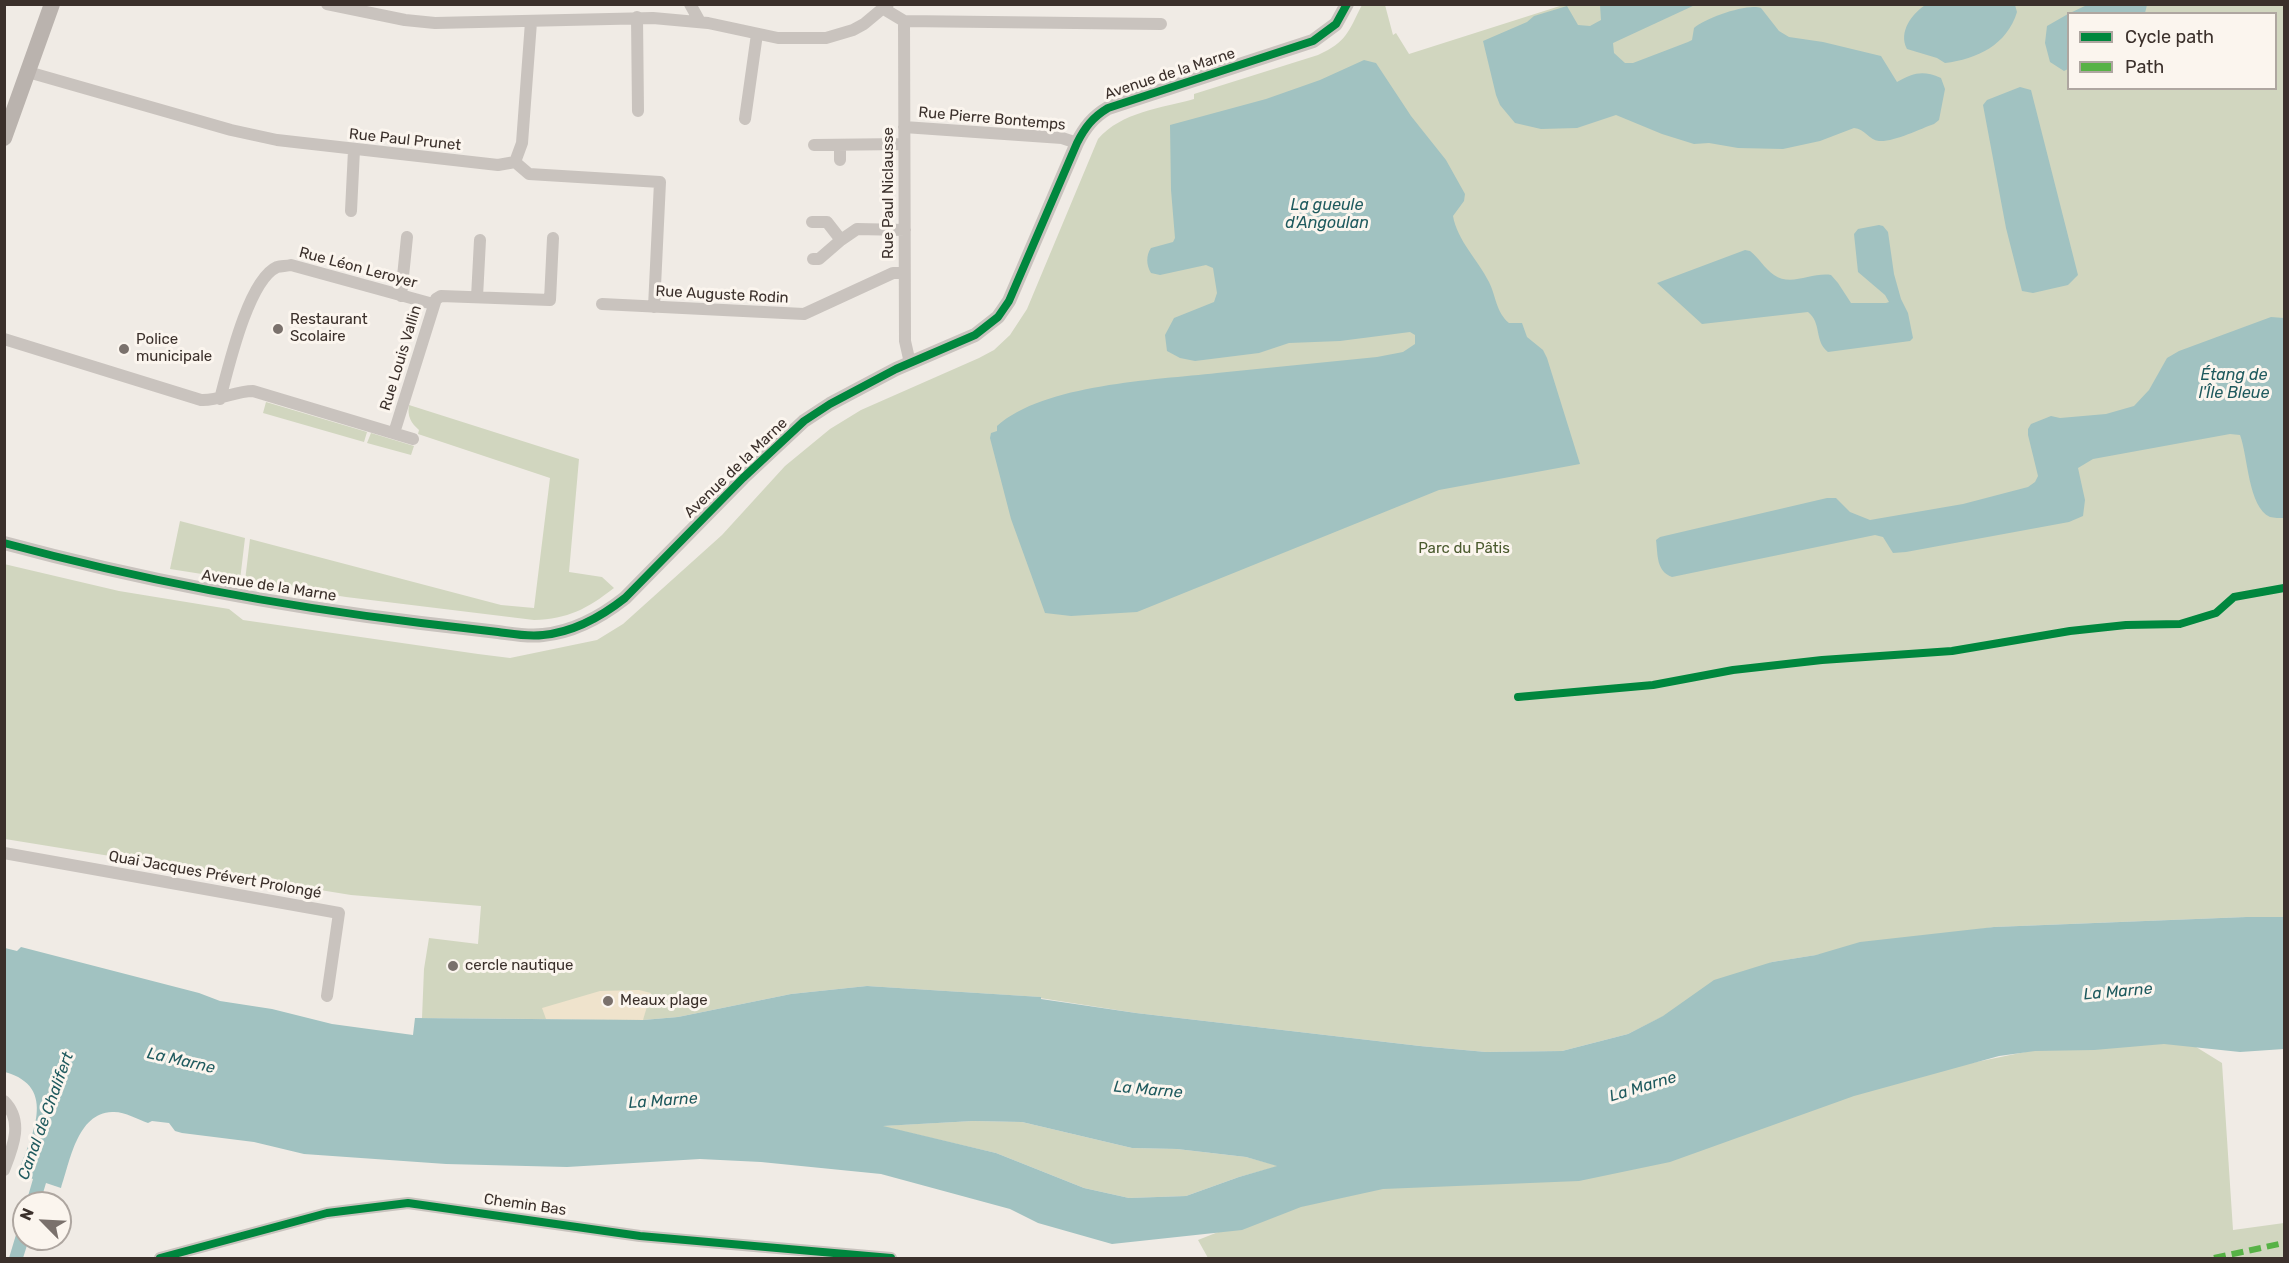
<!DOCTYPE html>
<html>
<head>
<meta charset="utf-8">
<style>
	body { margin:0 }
	#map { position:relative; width:2289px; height:1263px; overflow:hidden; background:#f0ebe5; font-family:Rubik,sans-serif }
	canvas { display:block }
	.frame { position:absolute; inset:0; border:6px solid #3b302b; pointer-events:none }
	.legend { position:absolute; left:2067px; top:12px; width:210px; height:78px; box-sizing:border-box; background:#fbf5ee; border:2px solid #aea6a0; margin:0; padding:8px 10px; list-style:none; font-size:18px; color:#3b302b }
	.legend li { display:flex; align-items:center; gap:12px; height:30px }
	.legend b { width:30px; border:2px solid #aea6a0 }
	.north { position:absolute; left:12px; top:1191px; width:60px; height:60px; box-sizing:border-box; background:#fbf5ee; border:2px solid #aea6a0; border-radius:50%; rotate:294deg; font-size:16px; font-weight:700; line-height:24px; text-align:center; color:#3b302b }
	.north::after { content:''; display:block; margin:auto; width:21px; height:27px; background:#7a716c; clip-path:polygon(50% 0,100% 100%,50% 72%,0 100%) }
</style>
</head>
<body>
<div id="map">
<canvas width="2289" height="1263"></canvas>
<div class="frame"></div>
<ul class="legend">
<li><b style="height:8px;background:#00873e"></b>Cycle path</li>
<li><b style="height:8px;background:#57b246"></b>Path</li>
</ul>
<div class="north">N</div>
</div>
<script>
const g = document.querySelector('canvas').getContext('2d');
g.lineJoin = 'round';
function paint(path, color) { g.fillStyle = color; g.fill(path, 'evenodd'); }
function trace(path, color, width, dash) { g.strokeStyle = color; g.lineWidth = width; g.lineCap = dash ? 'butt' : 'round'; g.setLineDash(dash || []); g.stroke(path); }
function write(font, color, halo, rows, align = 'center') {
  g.font = font + ' Rubik,sans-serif'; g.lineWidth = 6; g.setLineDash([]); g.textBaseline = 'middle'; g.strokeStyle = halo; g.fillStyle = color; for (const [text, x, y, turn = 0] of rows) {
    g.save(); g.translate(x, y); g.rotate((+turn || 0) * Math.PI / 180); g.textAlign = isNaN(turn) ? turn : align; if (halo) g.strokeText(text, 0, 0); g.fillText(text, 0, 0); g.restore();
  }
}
paint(new Path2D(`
	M 1362,5 L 1385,5 L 1393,35 L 1396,33 L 1409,54 L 1563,5 L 2284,5 L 2284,917 L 2246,917 L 1994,927 L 1772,962 L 1628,1034 L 1562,1051 L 1486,1052 L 1420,1046 L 1136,1013 L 1040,998 L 1040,997 L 867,986 L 791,994 L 678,1017 L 643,1020 L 422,1018 L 424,969 L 429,938 L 478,944 L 481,906 L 351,895 L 5,839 L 4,564 L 119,591 L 229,609 L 243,620 L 478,654 L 510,658 L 597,640 L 623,624 L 722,535 L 785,466 L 830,429 L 861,410 L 979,358 L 994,350 L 1010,335 L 1027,309 L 1098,139 C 1121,112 1162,108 1194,99 L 1194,94 L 1318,55 C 1347,42 1348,32 1362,5 ZM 2068,14 L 2276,14 L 2276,88 L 2068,88 Z
	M 266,402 L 367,432 L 364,442 L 263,413 Z
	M 409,405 L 579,459 L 569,572 L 602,577 L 614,588 C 587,609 568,619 534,620 L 346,597 L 245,581 L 250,539 L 501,605 L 534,608 L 550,478 L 418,434 L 419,430 C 411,423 407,416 409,405 Z
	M 371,433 L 414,446 L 411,455 L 367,443 Z
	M 180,521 L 245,538 L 240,580 L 170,569 Z
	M 2180,1037 L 2222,1063 L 2233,1230 L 2284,1223 L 2284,1258 L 1208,1258 L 1198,1240 L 1261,1215 L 1360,1188 L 2069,1043 Z
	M 973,1121 L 1022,1122 L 1132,1148 L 1177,1149 L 1246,1157 L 1279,1166 L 1239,1177 L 1186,1196 L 1129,1198 L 1084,1188 L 996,1153 L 880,1126 Z`), '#d1d6bf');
paint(new Path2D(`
	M 639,990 L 651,993 L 643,1020 L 546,1019 L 542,1008 L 600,991 Z`), '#efe3cc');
paint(new Path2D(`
	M 1927,4 L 2015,5 L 2017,12 C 2007,45 1977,59 1945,63 L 1937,58 L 1907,49 C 1898,32 1912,13 1927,4 Z
	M 1600,5 L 1695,5 L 1613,43 L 1614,53 L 1625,63 L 1633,63 L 1688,42 L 1692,40 L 1694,28 C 1706,18 1747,3 1761,8 L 1779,31 L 1789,37 L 1823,42 L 1881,56 L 1897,82 C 1914,73 1922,70 1941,78 L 1945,89 L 1939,120 L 1934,124 C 1920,129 1894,142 1879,141 C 1869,140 1865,129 1854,128 L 1820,141 L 1783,149 L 1738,148 L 1709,143 L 1694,144 L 1662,134 L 1616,115 L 1577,128 L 1541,129 L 1515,123 L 1500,105 L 1496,95 L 1483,41 L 1527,22 L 1534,16 L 1567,6 L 1578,25 L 1590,26 L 1601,20 Z
	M 2087,5 L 2087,4 L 2147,5 L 2145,13 L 2070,13 Z
	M 2068,14 L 2068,69 L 2064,71 L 2050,62 L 2045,43 L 2047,26 Z
	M 1364,60 L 1376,63 L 1411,116 L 1446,160 L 1465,194 L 1464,201 L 1453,216 C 1457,240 1478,260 1489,282 C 1496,296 1496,312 1509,323 L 1522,323 L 1527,337 L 1543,350 L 1547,358 L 1580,464 L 1439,490 L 1137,612 L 1071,616 L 1045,613 L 1011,519 L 990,438 L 991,433 L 997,431 L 997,426 C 1044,384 1155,380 1217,373 C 1270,368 1324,362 1377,357 L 1403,352 L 1415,344 L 1415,335 L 1410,332 L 1340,341 L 1289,343 L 1259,353 L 1195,361 L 1180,358 L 1167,351 L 1165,335 L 1174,318 L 1214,302 L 1217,293 L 1213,268 L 1206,265 L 1160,275 L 1151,273 C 1146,265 1146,255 1151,248 L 1173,242 L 1175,238 L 1171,190 L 1170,125 L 1266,99 L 1320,80 Z
	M 2020,87 L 2031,90 L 2078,275 L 2068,285 L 2033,293 L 2022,291 L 2006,228 L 1983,105 L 1987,100 Z
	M 1879,225 L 1883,226 L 1888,232 L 1894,274 L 1901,299 L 1908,313 L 1913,338 L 1910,341 L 1828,352 C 1814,341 1822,323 1808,312 L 1702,324 L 1657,283 L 1745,250 L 1750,251 C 1759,258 1764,268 1774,275 C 1791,287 1812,272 1831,275 L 1838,283 L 1851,303 L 1886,303 L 1889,302 L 1885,295 L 1858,272 L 1854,234 L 1858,229 Z
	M 2271,317 L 2284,318 L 2284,518 C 2280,518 2274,518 2270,517 C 2248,507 2248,456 2240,435 L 2230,434 L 2093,459 L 2078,468 L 2085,500 L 2083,516 L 2069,522 L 1906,552 L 1893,553 L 1883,537 L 1875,535 L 1672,577 C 1656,571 1658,555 1656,540 L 1660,537 L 1827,498 L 1836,498 L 1850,512 L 1870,520 L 1963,504 L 2028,487 L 2035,482 L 2038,476 L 2028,435 L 2028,429 L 2031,424 L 2051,416 L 2060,418 L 2106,414 L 2134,406 L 2149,390 L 2167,358 L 2179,351 Z
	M 2246,917 L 2284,917 L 2284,1049 L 2240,1052 L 2164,1044 L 2094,1050 L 2035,1051 L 1999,1056 L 1854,1096 L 1670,1162 L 1579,1181 L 1383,1189 L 1301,1207 L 1242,1230 L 1112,1244 L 1038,1223 L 1010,1209 L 881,1174 L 761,1162 L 700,1159 L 567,1167 L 446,1164 L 304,1154 L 254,1142 L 182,1133 L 175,1131 L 169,1123 L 152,1121 L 148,1123 C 137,1119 124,1111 112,1112 C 77,1113 70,1162 61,1188 L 46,1183 L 40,1203 L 26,1203 L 33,1179 L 18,1173 C 31,1137 59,1087 5,1072 L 5,948 L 17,951 L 21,947 L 199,993 L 220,1001 L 272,1009 L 332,1024 L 413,1035 L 415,1018 L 643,1020 L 678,1017 L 791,994 L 867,986 L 1041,997 L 1041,999 L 1136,1013 L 1420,1046 L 1486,1052 L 1562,1051 L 1628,1034 L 1663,1016 L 1714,980 L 1772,962 L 1816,955 L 1860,942 L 1994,927 ZM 973,1121 L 1022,1122 L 1132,1148 L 1177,1149 L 1246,1157 L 1277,1166 L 1239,1177 L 1186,1196 L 1129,1198 L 1084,1188 L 996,1153 L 883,1126 Z
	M 24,1208 L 24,1239 L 29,1239 L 23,1258 L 9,1258 Z`), '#a1c2c1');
trace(new Path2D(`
	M 327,4 L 405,20 L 435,23 L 653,18 L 708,23 L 778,38 L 826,38 L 853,30 L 864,24 L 888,4
	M 690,4 L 700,22
	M 884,9 L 904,21 L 1161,24
	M 637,17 L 638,111
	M 904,21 L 905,341 L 910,363
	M 28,72 L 231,130 L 277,140 L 498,165 L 515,162 L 529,174 L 660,182 L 654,307
	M 745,119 L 757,34
	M 904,127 L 1062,138 L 1077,143
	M 814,145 L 904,144
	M 840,160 L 840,145
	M 515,162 L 522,143 L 531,22
	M 351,211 L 354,150
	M 812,222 L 827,222 L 841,240 L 857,229 L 905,230
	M 813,259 L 819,259 L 841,240
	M 401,296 L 407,237
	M 477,297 L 480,240
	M 602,304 L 804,314 L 893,273 L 904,273
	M 4,339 L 201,400 C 219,401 235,391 253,391 L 413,439
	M 220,399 C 228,369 248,280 277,267 C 281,266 287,266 291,265 L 433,304
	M 394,433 L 436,299 L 441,296 L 550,300 L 553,238
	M 4,853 L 339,913 L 327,996
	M 4,1101 C 24,1121 13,1147 4,1170
	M 160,1258 L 327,1213 L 408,1203 L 640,1236 L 891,1258`), '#c9c3be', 12);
trace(new Path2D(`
	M 4,543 C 141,580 280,606 421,623 C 446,626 472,629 498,632 C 513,634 528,637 543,635 C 574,632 601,617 625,598 L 743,478 L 804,421 L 830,404 L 896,369 L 975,335 L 998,317 L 1009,301 L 1077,143 C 1085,127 1093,117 1108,108 L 1313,41 L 1336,24 L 1347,4`), '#c9c3be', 14);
trace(new Path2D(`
	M 4,138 L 52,4`), '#bab3ae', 16);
trace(new Path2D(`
	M 2214,1258 L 2284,1243`), '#57b246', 6, [12, 6]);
trace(new Path2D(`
	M 4,543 C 141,580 280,606 421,623 C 446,626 472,629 498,632 C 513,634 528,637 543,635 C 574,632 601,617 625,598 L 743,478 L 804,421 L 830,404 L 896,369 L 975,335 L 998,317 L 1009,301 L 1077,143 C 1085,127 1093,117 1108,108 L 1313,41 L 1336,24 L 1347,4
	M 1518,697 L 1653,685 L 1733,670 L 1822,660 L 1952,651 L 2070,631 L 2126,625 L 2180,624 L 2216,613 L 2234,597 L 2284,588
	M 160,1258 L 327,1213 L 408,1203 L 640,1236 L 891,1258`), '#00873e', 8);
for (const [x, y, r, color] of [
	[278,329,6,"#7a716c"],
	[124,349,6,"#7a716c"],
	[453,966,6,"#7a716c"],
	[608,1001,6,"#7a716c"]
]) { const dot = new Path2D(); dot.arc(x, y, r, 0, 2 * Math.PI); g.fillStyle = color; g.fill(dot); trace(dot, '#fbf5ee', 2); }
write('15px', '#3b302b', '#fbf5ee', [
	["Avenue de la Marne",1170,74,-18],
	["Rue Pierre Bontemps",992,119,5],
	["Rue Paul Prunet",405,140,6],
	["Rue Paul Niclausse",889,193,-90],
	["Rue Léon Leroyer",358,268,15],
	["Rue Auguste Rodin",722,295,3],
	["Rue Louis Vallin",401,358,-73],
	["Avenue de la Marne",736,468,-44],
	["Avenue de la Marne",269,586,9],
	["Quai Jacques Prévert Prolongé",215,875,10],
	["Chemin Bas",525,1205,8]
]);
write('15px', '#3b302b', '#fbf5ee', [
	["Restaurant",290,320],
	["Scolaire",290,337],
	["Police",136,340],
	["municipale",136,357],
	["cercle nautique",465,966],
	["Meaux plage",620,1001]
], 'left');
write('15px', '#4a5a2e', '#fbf5ee', [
	["Parc du Pâtis",1464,549]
]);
write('italic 16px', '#1f5a5e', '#fbf5ee', [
	["La gueule",1327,205],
	["d'Angoulan",1327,223],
	["Étang de",2234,375],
	["l'Île Bleue",2234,393],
	["La Marne",2118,992,-5],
	["La Marne",181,1061,13],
	["La Marne",1643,1087,-17],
	["La Marne",1148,1090,5],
	["La Marne",663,1101,-4],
	["Canal de Chalifert",46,1116,-70]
]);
</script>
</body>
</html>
